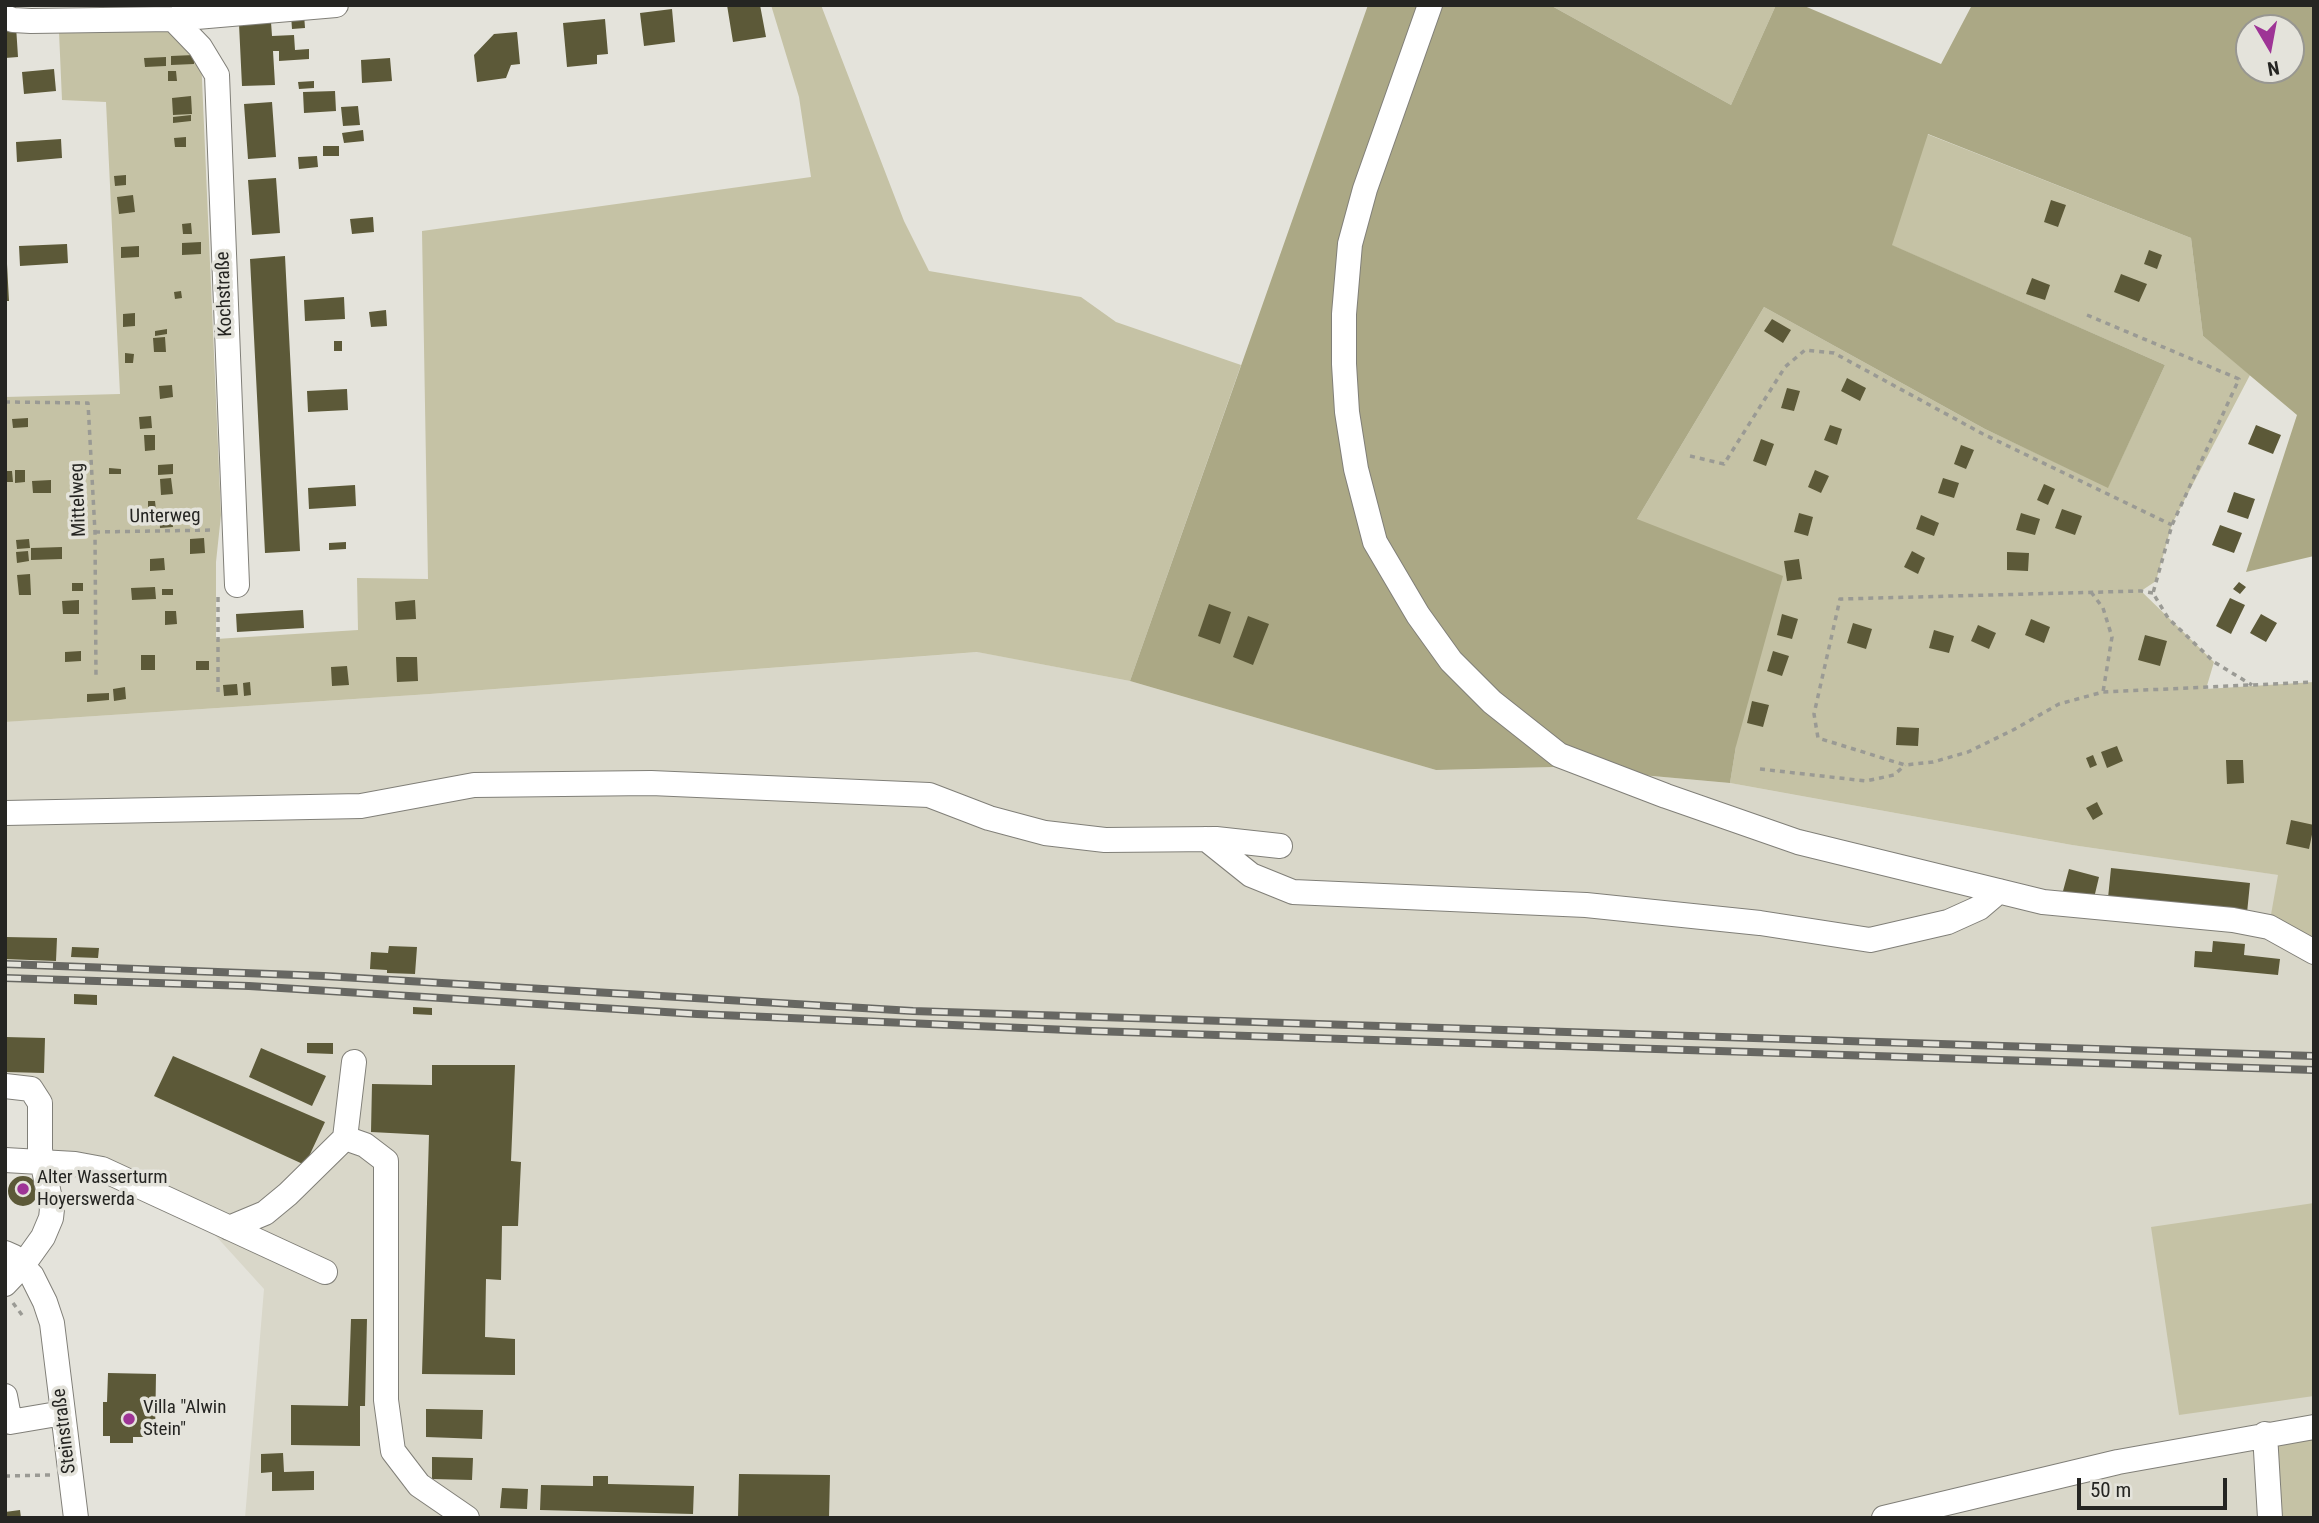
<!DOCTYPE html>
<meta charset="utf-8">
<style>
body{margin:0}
#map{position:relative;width:2319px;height:1523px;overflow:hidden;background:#e4e3db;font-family:"Roboto Condensed",sans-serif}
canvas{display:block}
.frame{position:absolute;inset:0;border:7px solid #252522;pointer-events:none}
.north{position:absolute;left:2235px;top:14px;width:70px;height:70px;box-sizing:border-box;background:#e4e3db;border:2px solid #989791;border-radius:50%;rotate:170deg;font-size:19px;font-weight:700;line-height:28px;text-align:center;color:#252522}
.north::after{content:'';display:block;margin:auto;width:24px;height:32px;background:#9e3496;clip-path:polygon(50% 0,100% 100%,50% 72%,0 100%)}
.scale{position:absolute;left:2077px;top:1478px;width:150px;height:32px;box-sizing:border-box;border:4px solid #252522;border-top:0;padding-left:9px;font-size:21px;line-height:24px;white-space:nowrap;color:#252522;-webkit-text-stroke:5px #e4e3db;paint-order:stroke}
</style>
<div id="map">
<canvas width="2319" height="1523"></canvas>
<div class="frame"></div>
<div class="north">N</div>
<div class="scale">50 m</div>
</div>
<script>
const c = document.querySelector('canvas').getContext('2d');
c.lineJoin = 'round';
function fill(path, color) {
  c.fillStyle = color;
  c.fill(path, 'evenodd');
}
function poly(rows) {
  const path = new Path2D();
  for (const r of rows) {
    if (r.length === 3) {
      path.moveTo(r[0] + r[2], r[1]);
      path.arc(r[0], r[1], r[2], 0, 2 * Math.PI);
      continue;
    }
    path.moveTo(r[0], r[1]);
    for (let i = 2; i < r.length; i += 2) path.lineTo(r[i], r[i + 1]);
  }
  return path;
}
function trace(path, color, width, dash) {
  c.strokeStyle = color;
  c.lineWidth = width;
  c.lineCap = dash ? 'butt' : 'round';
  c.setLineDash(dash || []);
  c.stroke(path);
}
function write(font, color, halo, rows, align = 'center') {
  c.font = font + ' "Roboto Condensed",sans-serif';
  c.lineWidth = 7;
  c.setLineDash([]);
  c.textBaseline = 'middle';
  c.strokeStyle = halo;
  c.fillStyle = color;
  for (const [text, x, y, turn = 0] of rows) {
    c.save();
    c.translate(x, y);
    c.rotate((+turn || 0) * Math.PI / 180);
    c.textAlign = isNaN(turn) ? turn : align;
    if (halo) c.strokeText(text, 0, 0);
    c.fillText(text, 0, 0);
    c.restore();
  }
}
const built = poly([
 [978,652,1130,681,1436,770,1553,767,1730,783,2072,845,2279,875,2314,952,2314,1427,2270,1518,245,1518,264,1289,195,1213,102,1168,45,1163,41,1115,5,1085,5,722,430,694]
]);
const green = poly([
 [771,5,821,5,904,221,929,271,1081,297,1116,322,1241,365,1130,681,977,652,430,694,5,722,5,397,120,394,106,102,62,100,59,32,171,29,201,57,221,515,216,562,216,639,358,630,357,578,428,579,422,231,811,177,799,97],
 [1550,5,1776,5,1731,105],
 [1927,134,2191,238,2203,336,2250,375,2172,524,2156,581,2141,591,2214,662,2206,689,2314,682,2314,952,2269,926,2278,875,2072,845,1730,783,1736,746,1637,519,1764,307,1985,429,2108,487,2165,365,1891,245],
 [2314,1203,2314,1396,2179,1415,2151,1227],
 [2314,1427,2314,1518,2270,1518,2265,1434]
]);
const forest = poly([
 [1368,5,1550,5,1731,105,1776,5,1802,5,1941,64,1972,5,2314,5,2314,556,2246,572,2297,415,2203,336,2191,238,1928,134,1892,245,2165,365,2108,488,1985,429,1764,307,1637,519,1783,576,1736,746,1730,783,1553,767,1436,770,1130,681],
 [2249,28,2291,28,2291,70,2249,70]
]);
const building = poly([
 [727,5,760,5,766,37,733,42],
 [672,9,675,42,644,46,640,13],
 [304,14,305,28,292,29,291,15],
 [605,19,608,54,597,55,597,64,567,67,563,23],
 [271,22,272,36,294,35,295,50,309,49,309,59,279,61,279,51,273,51,275,85,242,86,239,24],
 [16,26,18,57,5,58,5,27],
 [517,32,520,64,511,65,506,78,477,82,474,55,494,34],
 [194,55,194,64,171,65,171,56],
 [166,57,166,66,145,67,144,58],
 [390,58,392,81,362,83,361,60],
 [54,69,56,91,24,94,22,72],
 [168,71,176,71,177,81,168,81],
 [314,81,314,88,299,89,298,82],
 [335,91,336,111,304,113,303,92],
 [191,96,192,114,173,115,172,98],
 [272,102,276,157,248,159,244,104],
 [358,106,360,125,343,126,341,107],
 [191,115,191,121,173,123,173,117],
 [363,130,364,141,344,143,342,133],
 [186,137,186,147,175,147,174,138],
 [61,139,62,158,17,162,16,142],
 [323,146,339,146,339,156,323,156],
 [317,156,318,167,299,169,298,157],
 [126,175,126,185,115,186,114,176],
 [276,178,280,233,252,235,248,180],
 [133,195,135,212,119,214,117,197],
 [2051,200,2066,205,2058,227,2044,222],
 [373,217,374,232,352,234,350,219],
 [191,223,192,234,183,234,182,224],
 [201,242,201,254,182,255,182,243],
 [67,244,68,263,20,266,19,246],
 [139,246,139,257,121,258,121,247],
 [2149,250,2162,255,2157,269,2144,264],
 [285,256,300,551,265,553,250,259],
 [5,264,7,264,9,301,5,301],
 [2121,274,2147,284,2139,302,2114,292],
 [2032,278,2050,285,2045,300,2026,294],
 [181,291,182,298,175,299,174,292],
 [344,297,345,319,305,321,304,300],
 [386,310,387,326,371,327,369,312],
 [135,313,135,326,123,327,123,314],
 [1772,319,1791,330,1783,343,1764,331],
 [167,329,167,334,155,336,155,331],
 [165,337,166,352,154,352,153,338],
 [334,341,342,341,342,351,334,351],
 [125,353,134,354,133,363,125,363],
 [1847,378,1866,388,1860,401,1841,391],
 [172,385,173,397,160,399,159,386],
 [1787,388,1800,391,1794,411,1781,408],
 [347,389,348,410,308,412,307,391],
 [151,416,152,428,140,429,139,417],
 [28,418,28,427,13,428,12,419],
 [1830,425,1842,429,1837,445,1824,440],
 [2256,425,2281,435,2273,454,2248,444],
 [144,435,155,435,155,450,145,451],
 [1761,439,1774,444,1766,466,1753,461],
 [1961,445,1974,450,1966,469,1954,464],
 [173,464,173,474,158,475,158,465],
 [109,468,121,469,121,474,109,474],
 [15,470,25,470,25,482,15,483],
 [1815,470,1829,476,1821,493,1808,487],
 [7,471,12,471,13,482,7,482],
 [171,478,173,494,161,495,160,479],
 [1943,478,1959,483,1954,498,1938,493],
 [51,480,51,493,33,493,32,481],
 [2044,484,2055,489,2048,505,2037,500],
 [355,485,356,506,309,509,308,488],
 [2234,492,2255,499,2248,519,2227,512],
 [148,501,155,501,156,510,148,511],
 [86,506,87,528,72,528,71,507],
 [2062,509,2082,516,2075,535,2055,528],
 [159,511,172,511,173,527,160,528],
 [1799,513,1813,517,1808,536,1794,532],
 [2021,513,2040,519,2035,535,2016,530],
 [1921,515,1939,523,1934,536,1916,529],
 [2220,525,2242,533,2234,553,2212,545],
 [204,538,205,553,190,554,190,539],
 [29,539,30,548,17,549,16,540],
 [346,542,346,549,329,550,329,543],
 [62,547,62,559,31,560,31,548],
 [28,551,29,561,17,563,16,552],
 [1912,551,1925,558,1918,574,1904,567],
 [2007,552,2029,553,2028,571,2007,570],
 [164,558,165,570,150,571,150,559],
 [1799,559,1802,579,1787,581,1784,561],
 [30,574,31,595,19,595,17,575],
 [2239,582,2246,587,2240,594,2233,589],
 [72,583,83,583,83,591,72,591],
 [155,587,156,599,132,600,131,588],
 [162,589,173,589,173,595,162,595],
 [2230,598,2245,605,2231,634,2216,626],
 [79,600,79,614,63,614,62,601],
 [415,600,416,619,396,620,395,602],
 [1209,604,1231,612,1220,644,1198,636],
 [303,610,304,628,237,632,236,614],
 [165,611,176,611,177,624,165,625],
 [1782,614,1798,619,1792,639,1777,635],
 [2261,614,2277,623,2266,642,2250,633],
 [1248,616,1269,624,1253,665,1233,657],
 [2031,619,2050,627,2044,643,2025,635],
 [1853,623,1872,629,1866,649,1847,643],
 [1978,625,1996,633,1989,649,1971,641],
 [1934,630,1954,636,1949,653,1929,648],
 [2145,635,2167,641,2160,666,2138,660],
 [81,651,81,661,65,662,65,652],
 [1773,651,1789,656,1782,676,1767,671],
 [141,655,155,655,155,670,141,670],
 [396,657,417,657,418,681,397,682],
 [196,661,209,661,209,670,196,670],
 [347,666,349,685,332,686,331,667],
 [250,682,251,695,244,696,243,683],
 [237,684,238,695,224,696,223,685],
 [125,687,126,699,114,701,113,689],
 [109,693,109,700,87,702,87,694],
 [1752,701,1769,705,1763,727,1747,723],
 [1897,727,1919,728,1918,746,1896,745],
 [2117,746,2123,761,2107,768,2101,752],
 [2093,755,2097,765,2090,768,2086,758],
 [2226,760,2243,760,2244,783,2227,784],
 [2097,802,2103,814,2093,820,2086,808],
 [2291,820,2314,825,2309,849,2286,844],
 [2111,868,2250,883,2247,913,2108,898],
 [2069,869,2099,877,2094,898,2063,891],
 [5,937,57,938,56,961,5,959],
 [2213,941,2245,944,2244,955,2280,959,2278,975,2194,967,2195,951,2212,952],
 [389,946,417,947,415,974,387,973,387,970,370,969,371,952,388,953],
 [72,947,99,948,98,958,71,957],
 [74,994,97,995,97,1005,74,1004],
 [413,1007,432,1008,432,1015,413,1014],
 [5,1037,45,1038,44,1073,5,1072],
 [307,1043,333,1043,333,1054,307,1053],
 [261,1048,326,1076,312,1106,249,1077],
 [173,1056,325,1122,305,1165,154,1096],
 [432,1065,515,1065,511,1161,521,1162,518,1226,502,1226,501,1280,486,1279,485,1337,515,1339,515,1375,422,1374,429,1135,371,1132,372,1084,432,1085],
 [23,1191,15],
 [351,1319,367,1319,365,1406,360,1406,360,1446,291,1445,291,1405,348,1406],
 [108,1373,156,1374,155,1437,133,1437,133,1443,110,1443,110,1436,103,1436,103,1402,107,1402],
 [426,1409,483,1410,482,1439,426,1437],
 [283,1453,284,1472,314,1471,314,1490,272,1491,272,1472,261,1473,261,1454],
 [432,1457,473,1458,472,1480,432,1479],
 [739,1474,830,1475,829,1518,738,1518],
 [593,1476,608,1476,608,1484,694,1486,693,1514,540,1510,541,1485,593,1486],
 [502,1488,528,1489,527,1509,500,1508],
 [20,1510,21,1518,5,1518,5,1512]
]);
const path = poly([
 [2087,315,2239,379,2172,525,2153,593,2168,618,2214,662,2252,685],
 [5,402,88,403,95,532,96,679],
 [1690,456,1724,464,1785,367,1805,350,1834,353,1983,434,2172,525],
 [95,532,215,530],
 [2091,592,2103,608,2112,637,2103,692],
 [2153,593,2141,591,1840,599,1814,714,1818,738,1905,765,1933,762,1968,752,2013,730,2059,704,2103,692,2314,682],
 [218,597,218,694],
 [1760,769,1866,781,1894,775,1905,765],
 [13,1303,25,1319],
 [5,1476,50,1475]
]);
const minor = poly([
 [1430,5,1365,189,1350,244,1344,314,1344,364,1347,412,1356,469,1375,542,1418,615,1451,661,1492,702,1559,755,1666,796,1798,842,2043,902,2233,920,2269,927,2314,952],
 [5,17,13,20,31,21,173,19,336,5],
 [173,19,200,47,217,75,237,585],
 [5,813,361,806,474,785,651,783,929,795,989,818,1045,833,1105,840,1216,839,1280,846],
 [1206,839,1251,875,1293,892,1586,905,1760,923,1870,940,1948,922,1979,908,1999,891],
 [5,1086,31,1089,40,1103,40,1150,52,1209,51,1218,43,1237,23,1265,5,1284],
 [345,1138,354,1062],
 [5,1160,75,1164,102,1169,325,1272],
 [229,1228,265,1213,288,1194,345,1138,365,1145,386,1161,386,1400,393,1451,419,1485,467,1518],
 [5,1253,14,1257,32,1276,45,1302,52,1323,76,1518],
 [5,1396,10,1422,63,1413],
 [2265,1434,2270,1518],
 [1884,1518,2118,1462,2314,1427]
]);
const rail = poly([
 [5,964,324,976,913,1011,2314,1056],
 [5,978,249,986,697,1014,1092,1031,2314,1070]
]);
const markers = [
 [23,1189,7,"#9e3496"],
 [129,1419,7,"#9e3496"]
];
const streetNames = [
 ["Kochstraße",225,294,-92],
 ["Mittelweg",79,500,-92],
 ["Unterweg",165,517,-1],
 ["Steinstraße",65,1431,-97]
];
const poiNames = [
 ["Alter Wasserturm",37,1178],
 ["Hoyerswerda",37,1200],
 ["Villa \"Alwin",143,1408],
 ["Stein\"",143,1430]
];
fill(built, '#d9d7c9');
fill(green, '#c5c2a5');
fill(forest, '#aba885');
fill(building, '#5c5938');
trace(minor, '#807f78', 26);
trace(path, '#9a9a94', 3.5, [5, 5]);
trace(minor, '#fff', 24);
trace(rail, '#676762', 8);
trace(rail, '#e4e3db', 5, [16]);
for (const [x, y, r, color] of markers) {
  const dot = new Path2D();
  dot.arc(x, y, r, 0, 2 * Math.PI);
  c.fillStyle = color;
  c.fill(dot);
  trace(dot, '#e4e3db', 2.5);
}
write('19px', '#252522', '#e4e3db', streetNames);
write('19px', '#252522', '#e4e3db', poiNames, 'left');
</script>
